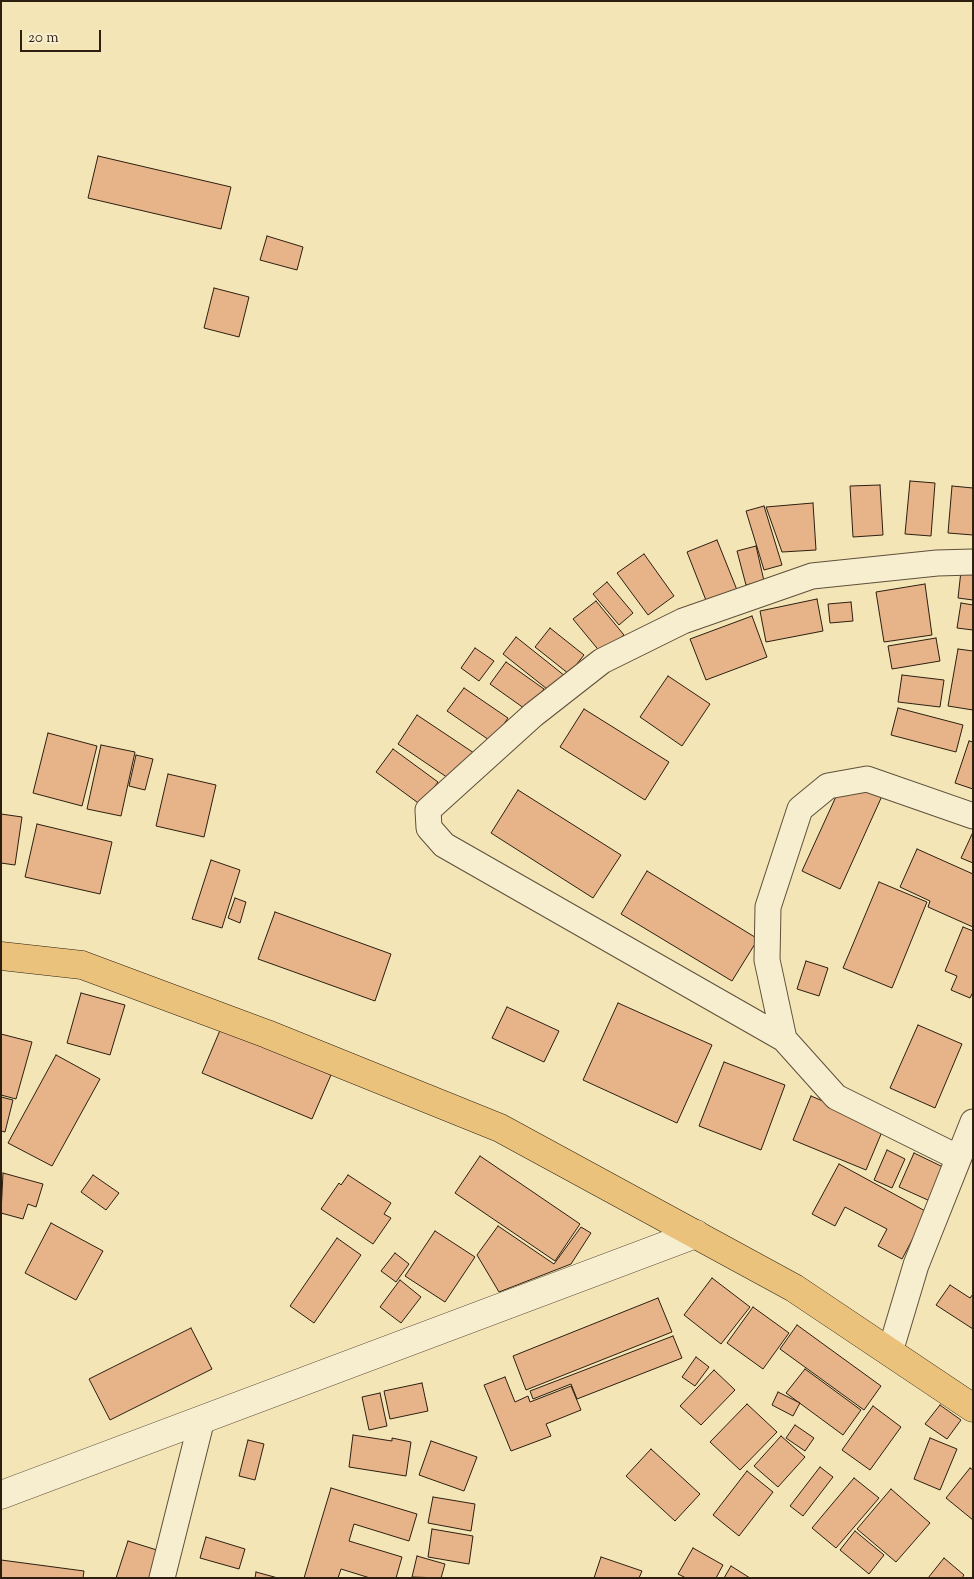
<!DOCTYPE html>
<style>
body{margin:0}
#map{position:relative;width:974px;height:1579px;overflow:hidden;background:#f3e5b6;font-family:"Sorts Mill Goudy",serif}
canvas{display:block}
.frame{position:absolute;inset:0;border:2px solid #2c1f10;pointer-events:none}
.scale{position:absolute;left:20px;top:30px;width:81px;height:22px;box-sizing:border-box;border:2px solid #2c1f10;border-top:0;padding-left:6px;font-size:15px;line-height:18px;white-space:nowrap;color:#2c1f10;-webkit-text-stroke:4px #f7eed0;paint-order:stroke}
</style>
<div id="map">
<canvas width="974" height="1579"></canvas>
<div class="frame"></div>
<div class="scale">20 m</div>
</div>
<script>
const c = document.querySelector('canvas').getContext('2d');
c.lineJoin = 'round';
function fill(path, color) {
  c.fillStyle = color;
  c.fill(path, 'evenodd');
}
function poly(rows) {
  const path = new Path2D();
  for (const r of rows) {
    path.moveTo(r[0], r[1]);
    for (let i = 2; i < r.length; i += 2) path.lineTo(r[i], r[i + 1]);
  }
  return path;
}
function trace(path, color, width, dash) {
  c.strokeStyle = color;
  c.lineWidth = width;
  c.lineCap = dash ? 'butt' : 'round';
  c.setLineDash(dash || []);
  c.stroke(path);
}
const building = poly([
 [98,156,231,187,221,229,88,198,98,156],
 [267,236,303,247,297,270,260,260,267,236],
 [214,288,249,297,239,337,204,328,214,288],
 [910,481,935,483,931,536,905,534,910,481],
 [880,485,883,535,853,537,850,486,880,485],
 [952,486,973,488,973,535,948,533,952,486],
 [813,503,816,550,782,552,766,507,813,503],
 [764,506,782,565,764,570,746,511,764,506],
 [717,540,739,595,709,608,687,552,717,540],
 [756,546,764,581,746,585,737,551,756,546],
 [644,554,674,596,648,615,617,573,644,554],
 [961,571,973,573,973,600,958,598,961,571],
 [607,582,633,613,619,625,593,594,607,582],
 [925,584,932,635,884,642,876,592,925,584],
 [817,599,823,631,766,642,760,611,817,599],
 [596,601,624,635,601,653,573,619,596,601],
 [851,602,853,621,830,623,828,604,851,602],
 [961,603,973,605,973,630,957,628,961,603],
 [752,616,767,657,706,680,690,639,752,616],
 [550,628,584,655,569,674,535,647,550,628],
 [516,637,565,676,552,693,503,654,516,637],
 [936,638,940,661,892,669,888,646,936,638],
 [475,648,494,661,479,681,461,668,475,648],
 [958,649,973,651,973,710,948,706,958,649],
 [506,662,544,689,528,711,490,684,506,662],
 [902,675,944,680,940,707,898,702,902,675],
 [668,676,710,704,682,746,640,717,668,676],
 [464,688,508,718,492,742,447,711,464,688],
 [898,708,963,725,956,752,891,735,898,708],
 [584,709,669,762,645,800,560,747,584,709],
 [417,715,474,753,454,782,398,744,417,715],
 [48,733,97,746,82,806,33,793,48,733],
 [969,741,973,742,973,789,955,783,969,741],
 [101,745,135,752,121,816,87,809,101,745],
 [393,749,438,782,421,805,376,772,393,749],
 [136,755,153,759,145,790,129,786,136,755],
 [168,774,216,785,204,837,156,826,168,774],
 [844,779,882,796,840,889,802,871,844,779],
 [518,790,621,855,593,898,491,833,518,790],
 [1,814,22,817,15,865,1,863,1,814],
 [37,824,112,842,100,894,25,877,37,824],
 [973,832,973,863,961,858,973,832],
 [917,849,973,874,973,927,928,907,930,901,900,887,917,849],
 [211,860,240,870,222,928,192,919,211,860],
 [647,871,758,939,732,981,621,914,647,871],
 [879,882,927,902,892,988,843,968,879,882],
 [235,898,246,902,240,923,228,918,235,898],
 [275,912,391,954,375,1001,258,959,275,912],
 [963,927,973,931,973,992,970,998,951,990,957,976,945,971,963,927],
 [806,961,828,968,819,996,797,989,806,961],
 [81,993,125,1005,110,1055,67,1043,81,993],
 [618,1003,712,1045,677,1123,583,1080,618,1003],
 [507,1007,559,1031,544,1062,492,1038,507,1007],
 [918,1025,962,1044,935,1108,890,1088,918,1025],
 [221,1028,331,1075,312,1119,202,1073,221,1028],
 [1,1034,32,1042,16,1099,1,1095,1,1034],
 [56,1055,100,1079,52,1166,8,1143,56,1055],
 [724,1062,785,1085,761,1150,699,1126,724,1062],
 [811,1096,884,1127,866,1170,793,1140,811,1096],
 [1,1097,13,1100,5,1132,1,1131,1,1097],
 [887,1150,905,1159,892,1188,874,1180,887,1150],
 [914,1153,945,1168,930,1201,899,1187,914,1153],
 [480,1156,580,1224,555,1261,455,1193,480,1156],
 [839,1164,927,1212,902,1259,878,1246,887,1229,845,1207,835,1226,812,1214,839,1164],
 [3,1173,43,1184,36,1207,28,1204,23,1219,1,1213,3,1173],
 [93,1175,119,1193,106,1210,81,1192,93,1175],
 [348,1175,391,1203,384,1214,391,1218,373,1244,321,1209,339,1183,341,1185,348,1175],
 [51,1223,103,1251,76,1300,25,1273,51,1223],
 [498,1226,554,1264,581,1227,591,1233,571,1264,499,1292,477,1255,498,1226],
 [435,1231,475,1257,445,1302,405,1276,435,1231],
 [337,1238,361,1255,314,1323,290,1306,337,1238],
 [395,1253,409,1264,396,1282,381,1271,395,1253],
 [712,1278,750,1307,721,1344,684,1315,712,1278],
 [400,1280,421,1297,401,1323,380,1307,400,1280],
 [950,1285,970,1298,973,1294,973,1329,936,1305,950,1285],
 [658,1298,672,1332,526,1390,513,1356,658,1298],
 [753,1307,789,1333,763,1369,727,1343,753,1307],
 [797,1325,881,1386,864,1410,780,1349,797,1325],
 [191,1328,212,1369,110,1420,89,1379,191,1328],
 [673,1336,682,1358,577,1399,571,1384,533,1399,530,1391,673,1336],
 [696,1357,709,1367,695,1386,682,1377,696,1357],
 [805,1369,861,1410,843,1435,786,1393,805,1369],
 [714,1370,735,1390,701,1425,680,1406,714,1370],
 [505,1377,515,1402,528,1396,530,1402,571,1386,581,1410,546,1424,551,1436,511,1451,484,1385,505,1377],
 [422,1383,428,1411,390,1419,384,1391,422,1383],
 [778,1392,800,1403,793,1416,772,1405,778,1392],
 [380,1393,387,1426,369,1430,362,1397,380,1393],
 [747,1404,777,1432,740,1470,710,1442,747,1404],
 [940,1405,961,1420,947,1439,925,1424,940,1405],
 [873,1406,901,1427,870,1470,842,1450,873,1406],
 [795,1425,814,1438,805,1451,786,1438,795,1425],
 [353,1435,392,1441,392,1438,411,1442,406,1476,349,1467,353,1435],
 [781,1436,805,1457,778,1487,754,1466,781,1436],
 [930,1438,957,1449,940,1490,914,1479,930,1438],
 [248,1440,264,1444,255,1480,239,1476,248,1440],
 [431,1441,477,1457,464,1491,419,1475,431,1441],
 [651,1449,700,1494,675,1521,626,1476,651,1449],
 [820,1467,833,1477,803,1516,790,1506,820,1467],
 [970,1468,973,1470,973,1520,946,1498,970,1468],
 [747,1471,773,1492,739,1536,713,1515,747,1471],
 [854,1478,879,1498,836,1548,812,1528,854,1478],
 [331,1488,417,1514,409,1541,354,1524,349,1541,402,1557,396,1578,370,1578,341,1569,338,1578,304,1578,331,1488],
 [891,1489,930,1523,896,1562,857,1529,891,1489],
 [433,1497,475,1504,471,1531,428,1523,433,1497],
 [432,1529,473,1536,469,1564,428,1557,432,1529],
 [855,1531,884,1555,869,1574,840,1550,855,1531],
 [206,1537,245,1549,239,1569,200,1558,206,1537],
 [128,1541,160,1551,152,1578,116,1578,128,1541],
 [693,1548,723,1565,716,1578,686,1578,678,1574,693,1548],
 [417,1556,445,1564,441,1578,412,1577,417,1556],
 [601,1557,642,1571,639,1578,594,1578,601,1557],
 [944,1558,964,1575,962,1578,928,1578,944,1558],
 [1,1560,84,1571,83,1578,1,1578,1,1560],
 [731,1566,750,1578,724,1578,731,1566],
 [256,1572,278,1578,255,1578,256,1572]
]);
const minor = poly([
 [784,1039,767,960,768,907,800,809,828,786,867,779,973,816],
 [957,1157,836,1097,784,1039,444,845,429,828,428,810,533,715,602,661,683,621,812,576,937,563,973,562],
 [890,1352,916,1265,973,1122],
 [162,1578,202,1419]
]);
const tertiary = poly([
 [1,1495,696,1234]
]);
const trunk = poly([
 [1,956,82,965,267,1034,500,1128,794,1288,973,1408]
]);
fill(building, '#e7b389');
trace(building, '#2c1f10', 1);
trace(minor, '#5e503a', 27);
trace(tertiary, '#5e503a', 29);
trace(trunk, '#2c1f10', 29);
trace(minor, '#f7eed0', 25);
trace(tertiary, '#f7eed0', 28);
trace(trunk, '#eac27b', 28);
</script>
